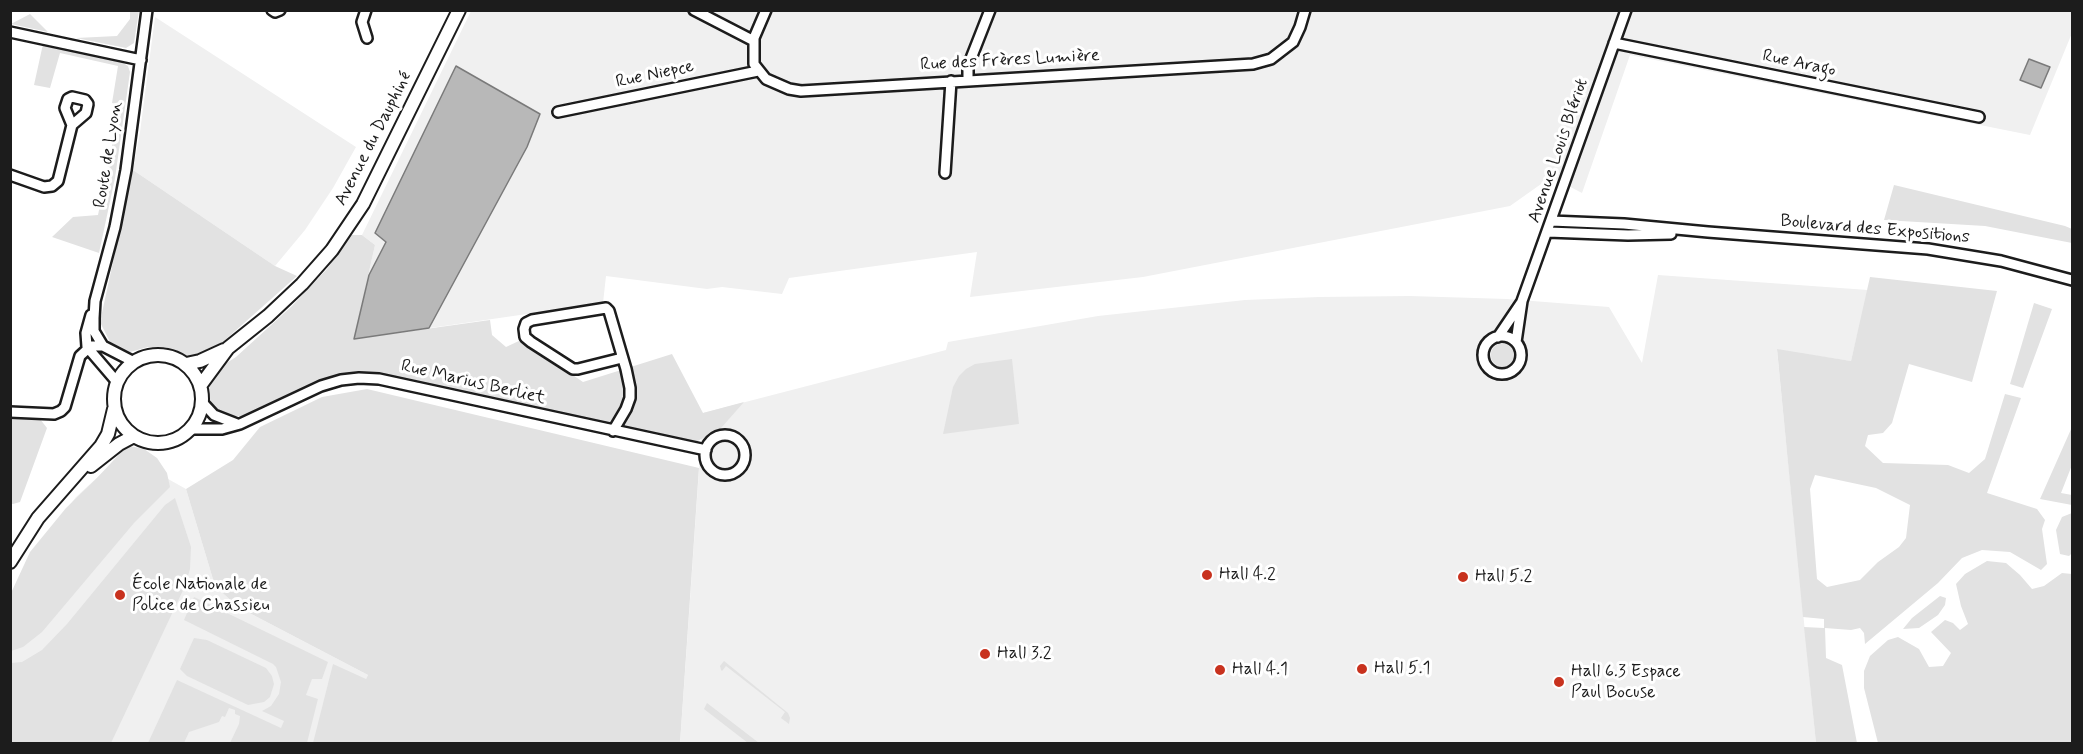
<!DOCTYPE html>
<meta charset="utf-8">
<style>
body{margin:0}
#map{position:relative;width:2083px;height:754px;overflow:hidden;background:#fff;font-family:Mynerve,sans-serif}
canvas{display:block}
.frame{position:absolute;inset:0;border:12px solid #1c1c1c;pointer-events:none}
</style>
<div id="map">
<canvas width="2083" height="754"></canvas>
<div class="frame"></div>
</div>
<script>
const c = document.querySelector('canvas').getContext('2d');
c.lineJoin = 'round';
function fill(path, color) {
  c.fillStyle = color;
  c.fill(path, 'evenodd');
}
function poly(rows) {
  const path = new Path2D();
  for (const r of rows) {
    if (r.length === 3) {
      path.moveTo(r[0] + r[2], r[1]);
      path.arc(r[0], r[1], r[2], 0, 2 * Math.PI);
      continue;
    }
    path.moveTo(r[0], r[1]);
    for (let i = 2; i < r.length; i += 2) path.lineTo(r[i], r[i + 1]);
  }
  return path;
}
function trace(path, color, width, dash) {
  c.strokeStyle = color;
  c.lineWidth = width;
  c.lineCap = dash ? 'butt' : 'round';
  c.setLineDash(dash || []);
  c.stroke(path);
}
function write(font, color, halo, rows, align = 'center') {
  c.font = font + ' Mynerve,sans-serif';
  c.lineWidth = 6;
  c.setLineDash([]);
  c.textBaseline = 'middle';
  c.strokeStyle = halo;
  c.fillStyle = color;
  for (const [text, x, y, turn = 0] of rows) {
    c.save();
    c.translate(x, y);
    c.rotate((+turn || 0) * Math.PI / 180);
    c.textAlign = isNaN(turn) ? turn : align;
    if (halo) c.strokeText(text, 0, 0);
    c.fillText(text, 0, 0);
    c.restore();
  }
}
const built = poly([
 [471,11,2072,11,2072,33,2030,135,1630,55,1582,193,1551,177,1510,206,1143,277,970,297,977,252,789,278,782,294,722,287,707,289,606,276,603,303,354,339,375,245,362,235],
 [155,17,356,147,333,188,305,230,275,266,133,170,140,132],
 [1658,275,1868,290,1851,361,1777,350,1816,743,680,744,703,413,946,350,948,342,1098,316,1245,300,1319,297,1410,296,1507,299,1609,307,1642,363],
 [136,461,186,489,215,586,238,607,368,675,337,743,11,744,11,604,31,555,76,497,114,462]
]);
const green = poly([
 [130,11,139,11,134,43,126,48,76,38,117,36,130,19],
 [30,14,48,32,11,24],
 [43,44,120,61,128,66,130,72,115,178,99,253,52,237,73,217,98,215,120,105,112,103,118,66,60,53,50,88,34,85],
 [133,170,275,266,297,276,216,348,187,357,166,347,148,347,130,352,110,342,100,322],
 [1894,185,2065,226,2072,229,2072,243,1985,226,1884,220],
 [350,235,362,235,375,245,354,339,490,320,492,335,506,347,521,340,583,382,672,354,703,413,744,402,721,428,696,442,358,371,329,377,261,410,241,416,227,416,215,411,209,397,209,383,217,369,236,357,292,306,327,269],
 [1870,277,1997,291,1972,382,1909,364,1892,423,1883,433,1868,435,1865,446,1883,463,1948,465,1969,473,1985,459,2005,394,2021,398,1987,493,2037,509,2045,520,2042,529,2047,564,2041,570,2010,552,1982,550,1962,558,1938,583,1865,644,1864,633,1860,628,1851,630,1825,628,1826,658,1842,665,1857,743,1816,743,1804,627,1824,628,1824,619,1803,617,1777,349,1851,361],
 [1815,475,1876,488,1910,505,1906,538,1899,547,1878,562,1860,580,1827,587,1817,579,1810,489],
 [2034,303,2052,309,2023,388,2010,384],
 [1503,355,12],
 [1012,359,1019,424,943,434,953,387,959,376,966,369,975,364],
 [367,389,699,468,680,743,313,743,333,664,366,679,368,675,238,607,215,586,186,489,233,460,260,427,322,397],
 [11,418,40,419,47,428,20,502,13,504,10,503],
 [2072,427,2072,465,2061,493,2072,495,2072,505,2040,499],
 [130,446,144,449,157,458,167,473,170,487,134,523,42,632,23,647,11,651,11,593,30,552,66,508,96,479,125,448],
 [175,498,191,547,190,569,185,586,111,743,11,743,11,663,22,662,42,650,67,624,165,505],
 [2072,513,2072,553,2069,556,2060,554,2056,530,2062,517],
 [1987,561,2006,563,2020,575,2032,589,2044,586,2062,573,2072,574,2072,743,1878,743,1864,688,1864,671,1870,656,1888,640,1898,637,1919,649,1929,667,1943,666,1951,653,1931,632,1945,620,1953,623,1960,630,1968,624,1961,606,1956,584,1965,574],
 [1940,596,1946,598,1945,605,1938,615,1919,628,1903,629,1912,618],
 [194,597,328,662,322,679,312,679,306,695,318,699,307,743,230,743,239,724,240,716,235,714,235,710,229,708,225,717,222,716,219,722,189,732,184,743,148,743,177,680,281,728,284,721,262,711,271,706,279,694,281,682,276,667,273,664,184,620],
 [194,638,207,640,266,668,272,676,274,684,270,697,264,702,248,705,187,676,180,669],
 [724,661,788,713,790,718,789,724,781,718,785,712,726,666,722,671,721,670,720,666],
 [707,703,759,743,748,743,704,709]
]);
const water = poly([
 [2029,59,2050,67,2041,88,2020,80,2029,59],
 [456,66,540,114,527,147,429,328,354,339,369,275,386,242,375,233,456,66]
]);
const minor = poly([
 [272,10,275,12,280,10],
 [366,10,362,22,367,38],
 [694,10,754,41],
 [766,10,754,38,754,64,766,79,789,89,801,91,1253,64,1271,59,1293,42,1300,27,1305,10],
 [10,32,141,60],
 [1614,43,1979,117],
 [968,80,968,66,990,10],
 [558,112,758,71],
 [945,173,951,81],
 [10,175,44,187,52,186,58,181,72,125,86,113,88,104,85,100,72,97,68,99,65,108,72,125],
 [1551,221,1624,224,1708,232,1928,249,2001,261,2072,280],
 [1548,232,1628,235,1671,234],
 [91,315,86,333,87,347,117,382],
 [1502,355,19],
 [1498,337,1521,303],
 [1516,342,1522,301,1626,10],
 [134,362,103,346,94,331,94,318,95,301,115,227,126,170,147,10],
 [202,402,214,415,237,424],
 [10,412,54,414,61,411,65,407,80,356,91,346,103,346],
 [192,429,222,429,240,424,321,386,341,380,359,378,379,379,706,450],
 [613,431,626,409,630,398,630,388,626,369,609,311,606,308,532,320,526,323,524,329,525,337,531,342,573,369,578,369,622,358],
 [725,455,20]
]);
const major = poly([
 [158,399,44],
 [186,364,200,361,224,350],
 [200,386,228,348,268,316,302,284,332,250,363,204,459,10],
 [91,466,119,444,134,436],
 [10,562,38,518,101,446,108,434,114,409]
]);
const markers = [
 [1207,575,6,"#c8321e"],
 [1463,577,6,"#c8321e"],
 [120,595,6,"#c8321e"],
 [985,654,6,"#c8321e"],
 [1362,669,6,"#c8321e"],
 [1220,670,6,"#c8321e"],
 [1559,682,6,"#c8321e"]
];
const streetNames = [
 ["Rue des Frères Lumière",1010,61,-3],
 ["Rue Arago",1799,64,12],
 ["Rue Niepce",655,75,-12],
 ["Avenue du Dauphiné",374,139,-63],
 ["Avenue Louis Blériot",1559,151,-71],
 ["Route de Lyon",109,155,-81],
 ["Boulevard des Expositions",1875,230,5],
 ["Rue Marius Berliet",473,383,13]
];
const poiNames = [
 ["Hall 4.2",1219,575],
 ["Hall 5.2",1475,577],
 ["École Nationale de",132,585],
 ["Police de Chassieu",132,606],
 ["Hall 3.2",997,654],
 ["Hall 5.1",1374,669],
 ["Hall 4.1",1232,670],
 ["Hall 6.3 Espace",1571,672],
 ["Paul Bocuse",1571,693]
];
fill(built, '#f0f0f0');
fill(green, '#e2e2e2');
fill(water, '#b8b8b8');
trace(water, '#7a7a7a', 1.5);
trace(minor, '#1c1c1c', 14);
trace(major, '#1c1c1c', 16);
trace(minor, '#fff', 9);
trace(major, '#fff', 12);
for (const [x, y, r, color] of markers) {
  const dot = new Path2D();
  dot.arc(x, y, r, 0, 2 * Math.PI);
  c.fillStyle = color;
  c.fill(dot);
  trace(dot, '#fff', 2);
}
write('18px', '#1c1c1c', '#fff', streetNames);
write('18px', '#1c1c1c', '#fff', poiNames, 'left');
</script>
